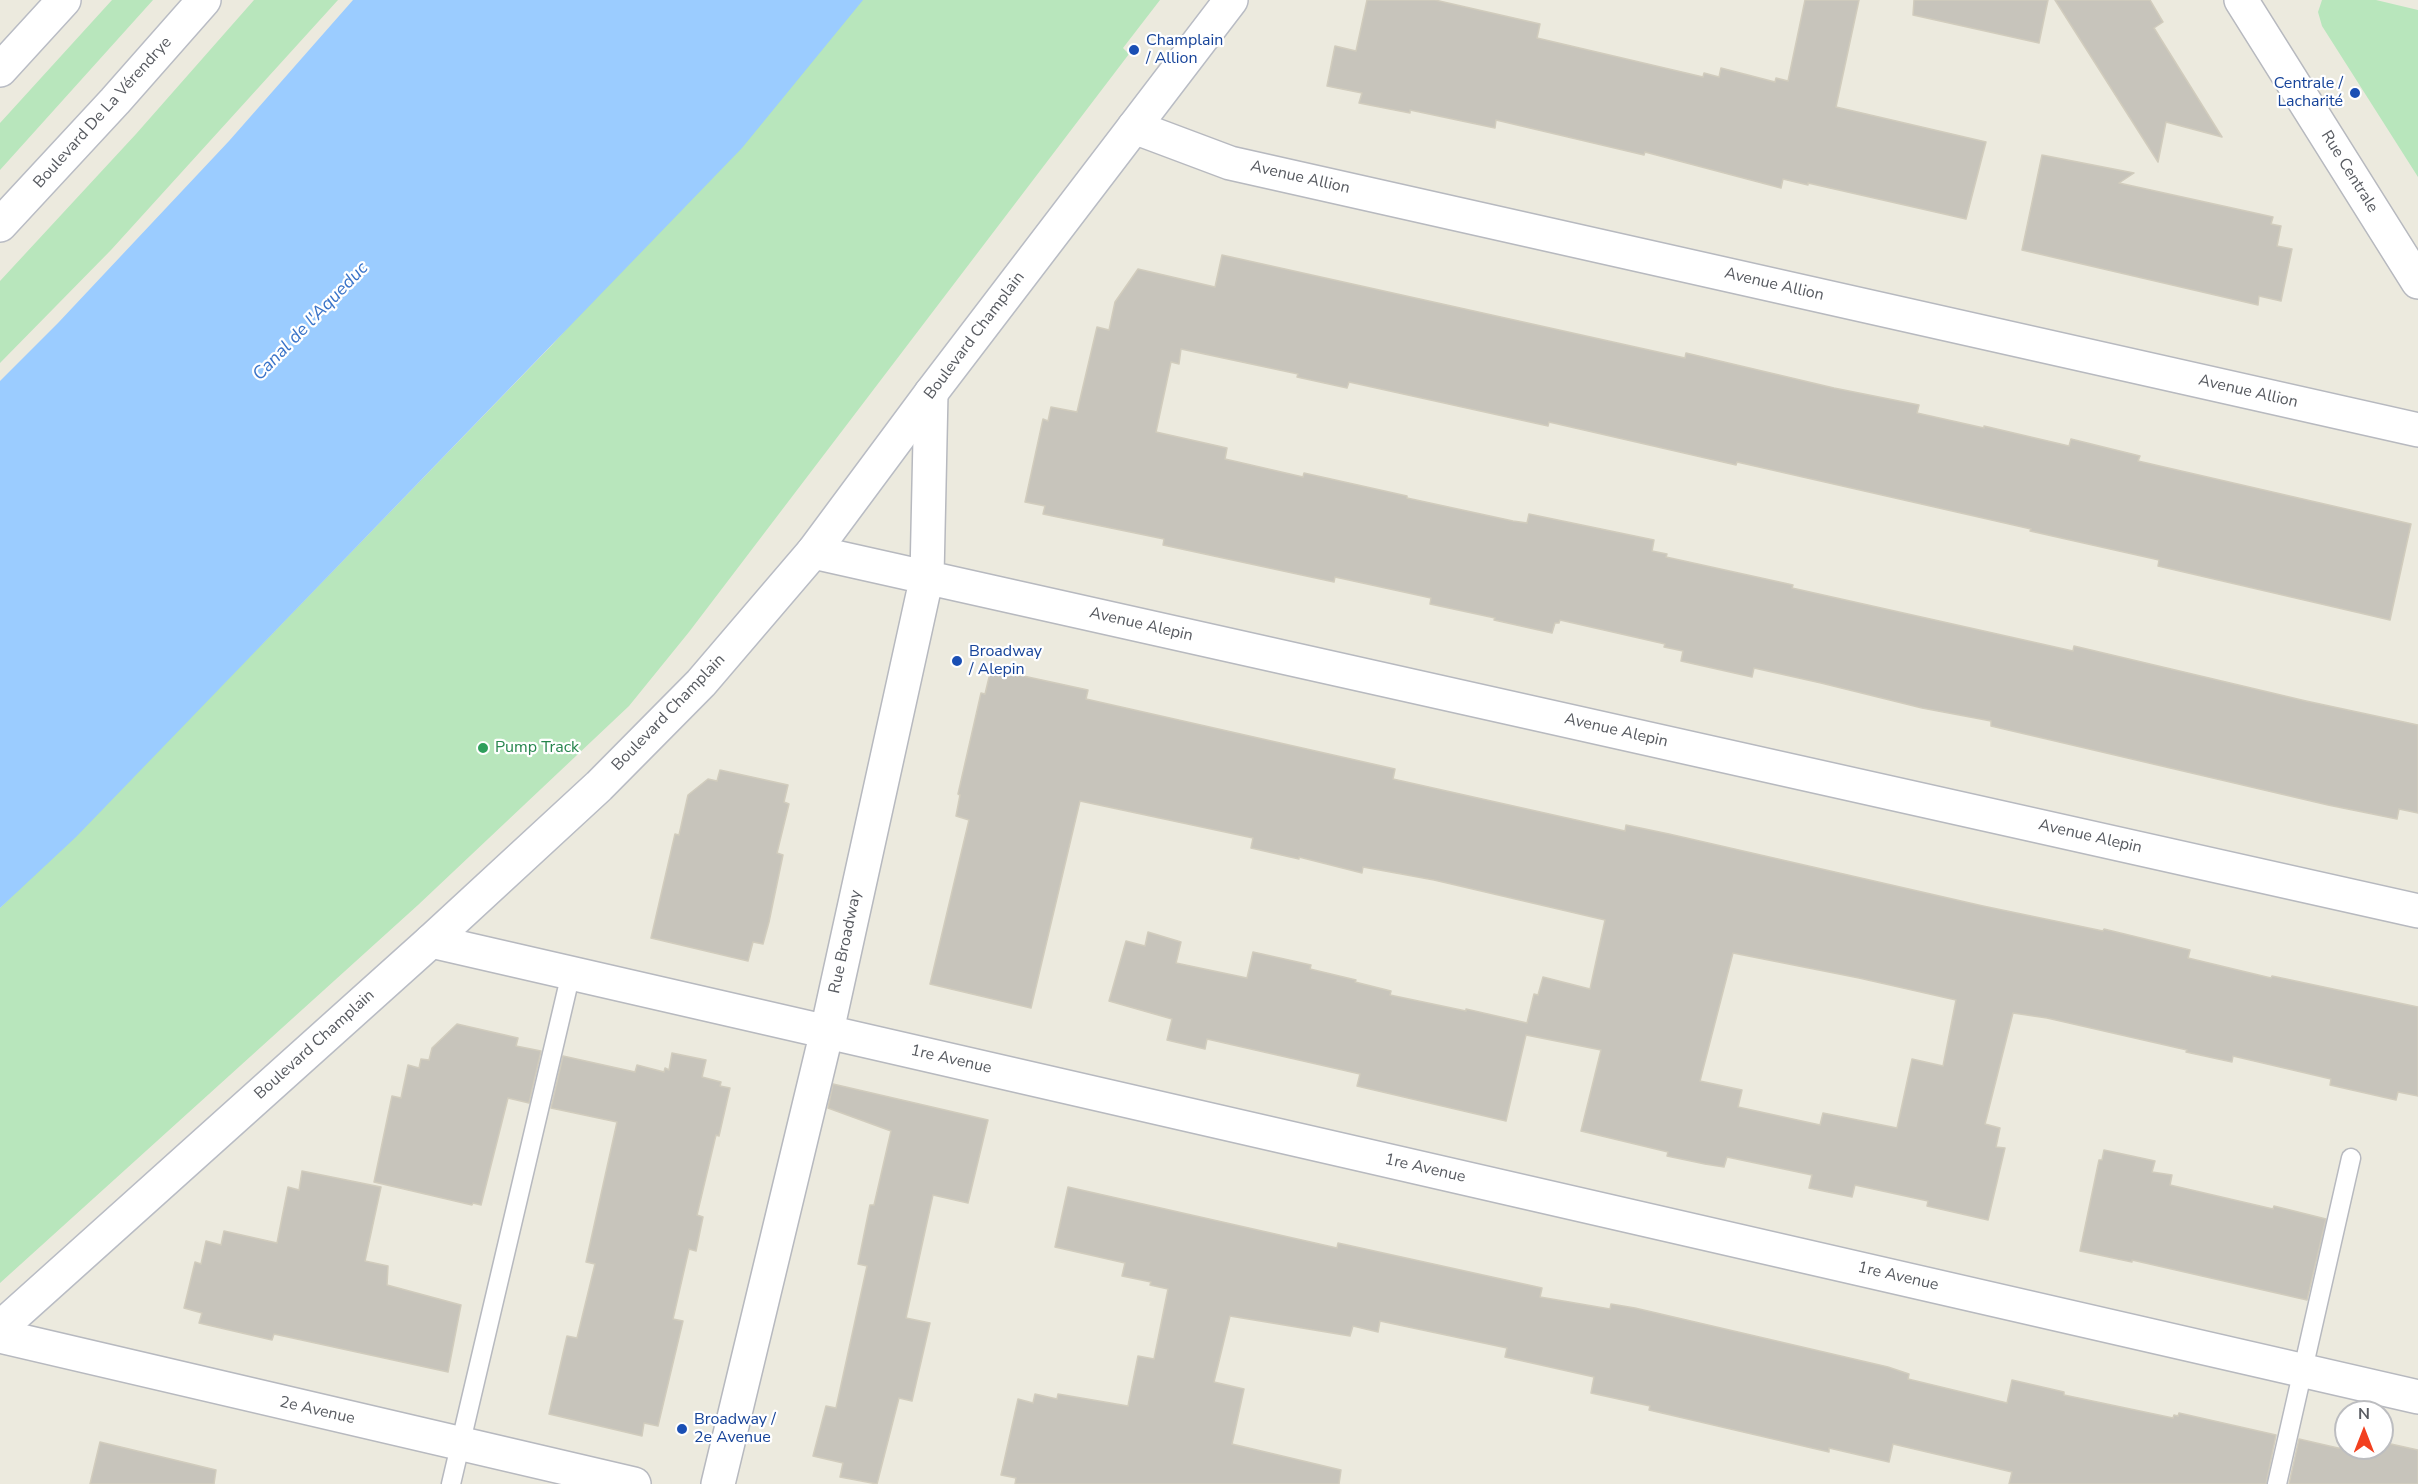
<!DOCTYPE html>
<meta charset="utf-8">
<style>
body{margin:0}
#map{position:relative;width:2418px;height:1484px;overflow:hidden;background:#eceade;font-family:"Nunito Sans",sans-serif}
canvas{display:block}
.north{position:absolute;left:2334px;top:1400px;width:60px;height:60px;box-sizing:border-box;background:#fff;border:2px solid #bcbdc0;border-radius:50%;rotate:0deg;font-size:16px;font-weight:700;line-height:24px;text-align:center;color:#585b61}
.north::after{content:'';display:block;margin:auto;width:21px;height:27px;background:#f2401f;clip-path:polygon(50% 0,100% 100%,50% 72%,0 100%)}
</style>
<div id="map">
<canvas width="2418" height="1484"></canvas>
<div class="north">N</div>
</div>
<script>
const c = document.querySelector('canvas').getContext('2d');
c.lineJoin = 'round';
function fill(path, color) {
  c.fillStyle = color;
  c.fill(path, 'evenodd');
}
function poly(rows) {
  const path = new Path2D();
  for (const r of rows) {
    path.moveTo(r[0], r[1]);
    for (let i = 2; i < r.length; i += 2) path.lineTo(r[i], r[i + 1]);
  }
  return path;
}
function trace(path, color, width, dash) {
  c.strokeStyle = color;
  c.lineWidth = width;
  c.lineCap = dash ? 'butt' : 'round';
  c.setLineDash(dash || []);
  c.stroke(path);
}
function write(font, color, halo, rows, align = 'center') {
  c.font = font + ' "Nunito Sans",sans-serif';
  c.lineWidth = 4.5;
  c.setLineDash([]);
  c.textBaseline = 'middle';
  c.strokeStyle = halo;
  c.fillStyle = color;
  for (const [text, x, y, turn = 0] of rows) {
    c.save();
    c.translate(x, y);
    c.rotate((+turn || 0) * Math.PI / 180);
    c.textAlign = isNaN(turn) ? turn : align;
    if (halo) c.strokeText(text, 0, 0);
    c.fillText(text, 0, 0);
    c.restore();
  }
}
const green = poly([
 [112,0,153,0,0,170,0,123],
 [254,0,338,0,111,250,0,363,0,281,136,134],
 [860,0,1160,0,1123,48,1129,54,689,632,629,706,418,905,0,1283,0,908,267,639,552,345],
 [2322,0,2376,0,2418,10,2418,177,2322,26,2318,12]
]);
const water = poly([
 [353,0,863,0,742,148,76,837,0,908,0,381,58,323,229,141]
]);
const building = poly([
 [1367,0,1435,0,1540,24,1537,38,1703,77,1704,73,1719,77,1721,68,1775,82,1776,78,1788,81,1805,0,1859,0,1836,107,1986,142,1966,219,1808,183,1808,185,1783,179,1781,188,1645,152,1644,155,1496,120,1495,128,1410,110,1410,113,1359,103,1362,93,1327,86,1335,46,1356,51,1367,0],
 [1914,0,2048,0,2039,43,1913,15,1914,0],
 [2055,0,2150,0,2163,22,2154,28,2222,137,2166,122,2158,162,2055,0],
 [2042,155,2134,173,2119,183,2273,217,2271,224,2281,226,2277,246,2292,249,2281,301,2259,296,2258,305,2022,250,2042,155],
 [1222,255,1685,358,1686,353,1834,388,1919,405,1917,413,1984,428,1984,426,2069,446,2071,439,2140,456,2138,461,2411,524,2390,620,2158,566,2159,560,2030,531,2031,529,1737,462,1736,465,1549,422,1548,426,1349,382,1347,388,1297,377,1298,374,1181,349,1179,364,1171,362,1156,432,1227,448,1225,459,1303,477,1304,473,1407,496,1407,498,1513,521,1527,523,1529,514,1654,540,1652,551,1667,554,1666,557,1793,585,1792,588,2073,651,2074,646,2306,701,2418,725,2418,813,2399,809,2397,819,2328,805,1991,726,1991,721,1922,708,1821,683,1754,668,1752,677,1681,661,1683,651,1664,647,1665,644,1560,620,1559,623,1555,623,1552,633,1494,620,1495,618,1430,604,1431,598,1335,577,1334,582,1163,545,1164,539,1043,514,1045,506,1025,502,1043,419,1048,421,1051,407,1077,412,1097,327,1109,330,1115,302,1138,269,1215,287,1222,255],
 [991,669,1088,690,1086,699,1395,769,1393,779,1625,831,1626,825,1669,834,1983,906,2103,931,2104,929,2190,950,2188,958,2271,978,2272,976,2418,1007,2418,1096,2398,1092,2396,1100,2330,1085,2331,1079,2233,1056,2232,1062,2186,1052,2187,1050,2047,1018,2013,1013,1985,1124,2000,1128,1996,1147,2005,1148,1988,1220,1927,1206,1928,1201,1855,1185,1852,1197,1809,1188,1812,1175,1727,1157,1724,1167,1705,1164,1667,1156,1668,1152,1581,1131,1601,1050,1526,1035,1506,1121,1357,1086,1360,1074,1207,1039,1205,1049,1167,1040,1172,1019,1109,1001,1126,941,1145,946,1148,932,1181,942,1176,963,1247,978,1253,952,1311,965,1310,969,1356,980,1355,982,1391,991,1390,995,1466,1011,1466,1009,1479,1012,1527,1023,1534,994,1538,995,1543,977,1590,989,1605,920,1434,880,1363,867,1362,873,1299,857,1299,859,1251,848,1253,838,1080,801,1031,1008,930,984,969,820,956,816,960,795,958,794,981,693,985,694,991,669],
 [1733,953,1859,978,1956,1000,1943,1066,1912,1059,1897,1128,1823,1113,1820,1125,1738,1107,1742,1090,1700,1081,1733,953],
 [720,770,788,785,784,802,789,804,777,853,783,855,769,922,763,944,753,942,748,961,651,938,675,834,679,835,688,795,708,779,717,781,720,770],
 [457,1024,518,1038,516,1046,541,1051,529,1103,508,1098,481,1205,473,1203,472,1205,374,1182,392,1096,401,1098,408,1065,419,1068,421,1059,429,1060,432,1048,457,1024],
 [672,1053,706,1060,702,1077,721,1082,720,1086,730,1088,719,1136,716,1135,697,1215,703,1217,696,1251,689,1249,673,1319,683,1321,658,1426,644,1423,642,1436,549,1414,567,1336,577,1338,595,1264,586,1262,617,1122,551,1108,563,1056,635,1072,637,1065,664,1072,665,1068,669,1070,672,1053],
 [833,1084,988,1120,968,1203,933,1195,906,1318,930,1323,912,1401,899,1398,877,1484,840,1477,843,1463,813,1456,826,1406,836,1408,867,1266,858,1264,870,1205,874,1205,891,1131,828,1108,833,1084],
 [2104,1150,2155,1161,2152,1172,2172,1175,2170,1185,2273,1209,2274,1206,2326,1219,2307,1300,2132,1260,2132,1262,2080,1251,2099,1160,2102,1160,2104,1150],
 [302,1171,381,1187,365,1261,388,1266,387,1285,461,1305,448,1372,274,1334,272,1340,199,1323,202,1313,184,1308,195,1262,201,1264,206,1241,221,1245,224,1231,277,1243,288,1187,299,1190,302,1171],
 [1068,1187,1337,1248,1338,1243,1542,1288,1540,1297,1610,1309,1611,1304,1635,1308,1888,1367,1909,1374,1908,1379,2007,1403,2012,1380,2064,1392,2064,1395,2173,1418,2174,1415,2178,1416,2179,1413,2276,1435,2266,1484,2009,1484,2012,1472,1893,1444,1889,1462,1829,1448,1829,1452,1649,1410,1650,1406,1591,1393,1594,1377,1505,1357,1507,1348,1380,1321,1378,1332,1353,1326,1350,1336,1230,1316,1214,1382,1244,1389,1232,1444,1341,1470,1339,1484,1015,1484,1016,1478,1001,1475,1018,1399,1033,1403,1035,1394,1057,1399,1058,1394,1128,1406,1138,1356,1154,1359,1168,1289,1150,1285,1151,1282,1122,1276,1125,1263,1055,1247,1068,1187],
 [2299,1439,2338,1448,2382,1448,2382,1442,2418,1450,2418,1484,2289,1484,2299,1439],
 [100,1442,216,1470,214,1484,90,1484,100,1442]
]);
const service = poly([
 [451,1484,571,973],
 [2277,1484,2351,1158]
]);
const minor = poly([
 [1134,127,1230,163,2418,430],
 [813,552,2418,911],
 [431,941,2418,1397],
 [0,1336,634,1484],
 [718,1484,827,1031,927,576,931,393]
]);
const tertiary = poly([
 [2241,0,2418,282]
]);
const secondary = poly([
 [0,70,64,0],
 [0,225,115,101,204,0],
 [0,1328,431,941,599,786,701,683,813,552,931,393,1231,0]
]);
const markers = [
 [1134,50,6,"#1a4fb4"],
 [2355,93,6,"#1a4fb4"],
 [957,661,6,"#1a4fb4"],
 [483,748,6,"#2e9e5b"],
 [682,1429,6,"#1a4fb4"]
];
const transitNames = [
 ["Champlain",1146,41],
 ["/ Allion",1146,59],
 ["Centrale /",2343,84,"right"],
 ["Lacharité",2343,102,"right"],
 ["Broadway",969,652],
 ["/ Alepin",969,670],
 ["Broadway /",694,1420],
 ["2e Avenue",694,1438]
];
const streetNames = [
 ["Boulevard De La Vérendrye",103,113,-48],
 ["Rue Centrale",2349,172,58],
 ["Avenue Allion",1300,178,13],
 ["Avenue Allion",1774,285,13],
 ["Boulevard Champlain",975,336,-53],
 ["Avenue Allion",2248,392,13],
 ["Avenue Alepin",1141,625,13],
 ["Boulevard Champlain",669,713,-46],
 ["Avenue Alepin",1616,731,13],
 ["Avenue Alepin",2090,837,13],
 ["Rue Broadway",846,942,-78],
 ["Boulevard Champlain",315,1045,-42],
 ["1re Avenue",951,1060,13],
 ["1re Avenue",1425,1169,13],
 ["1re Avenue",1898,1277,13],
 ["2e Avenue",317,1411,13]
];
const leisureNames = [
 ["Pump Track",495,748]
];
const waterNames = [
 ["Canal de l'Aqueduc",311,322,-46]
];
fill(green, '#b8e6bc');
fill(water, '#9bccff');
fill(building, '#c7c4bb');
trace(building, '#d1ccbd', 1.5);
trace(service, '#b7b9bf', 21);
trace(minor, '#b7b9bf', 36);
trace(tertiary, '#b7b9bf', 36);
trace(secondary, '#b9bcc4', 36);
trace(service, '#fff', 18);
trace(minor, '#fff', 33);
trace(tertiary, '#fff', 33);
trace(secondary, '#fff', 33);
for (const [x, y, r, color] of markers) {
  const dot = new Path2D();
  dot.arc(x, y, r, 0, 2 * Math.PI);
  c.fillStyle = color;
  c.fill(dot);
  trace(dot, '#fff', 2);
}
write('16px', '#164399', '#fff', transitNames, 'left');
write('16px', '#585b61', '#fff', streetNames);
write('16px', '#27864d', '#fff', leisureNames, 'left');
write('italic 18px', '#3973c8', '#fff', waterNames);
</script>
